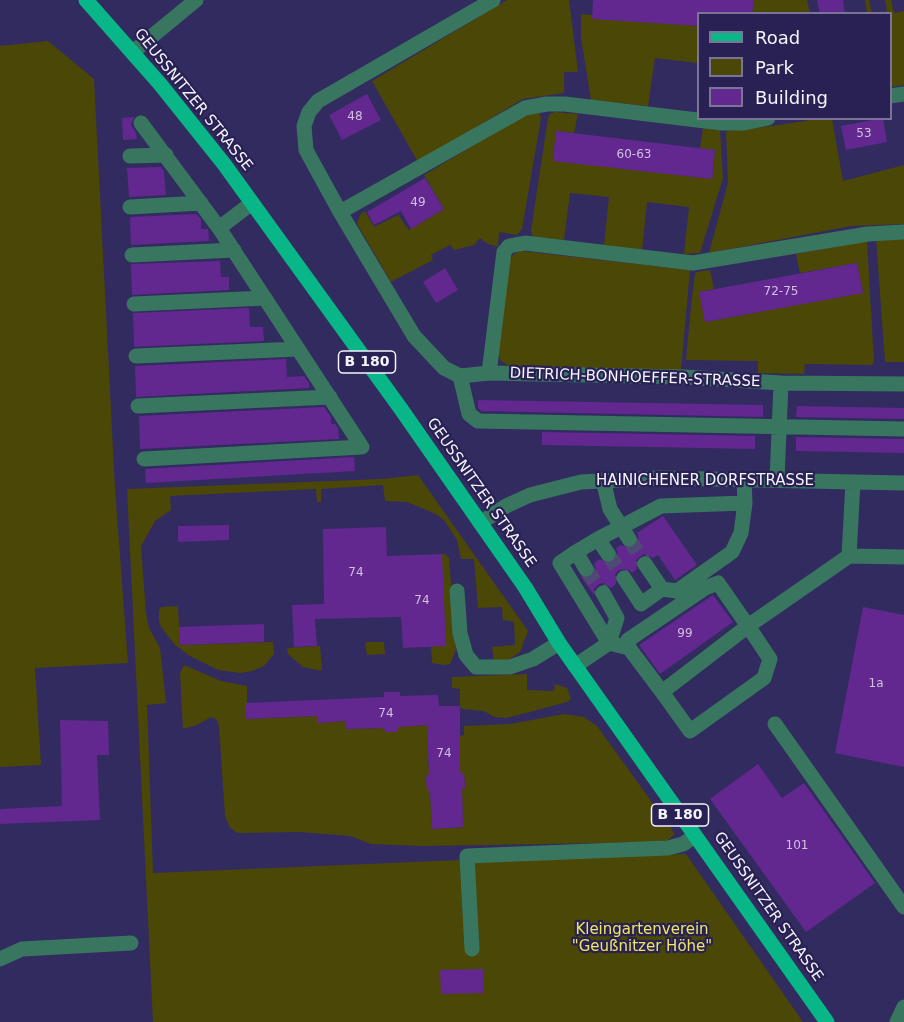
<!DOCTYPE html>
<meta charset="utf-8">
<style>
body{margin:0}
#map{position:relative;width:904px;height:1022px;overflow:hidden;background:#322b5f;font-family:"DejaVu Sans",sans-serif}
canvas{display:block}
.legend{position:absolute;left:697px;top:12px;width:195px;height:108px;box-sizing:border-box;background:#292154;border:2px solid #7a7597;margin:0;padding:8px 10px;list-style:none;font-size:18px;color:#f4f4fb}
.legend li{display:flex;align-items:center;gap:12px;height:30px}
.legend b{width:30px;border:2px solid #7a7597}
</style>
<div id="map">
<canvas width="904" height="1022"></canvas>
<ul class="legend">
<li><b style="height:8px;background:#09b687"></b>Road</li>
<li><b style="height:16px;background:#4b4706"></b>Park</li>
<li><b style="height:16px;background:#632790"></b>Building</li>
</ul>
</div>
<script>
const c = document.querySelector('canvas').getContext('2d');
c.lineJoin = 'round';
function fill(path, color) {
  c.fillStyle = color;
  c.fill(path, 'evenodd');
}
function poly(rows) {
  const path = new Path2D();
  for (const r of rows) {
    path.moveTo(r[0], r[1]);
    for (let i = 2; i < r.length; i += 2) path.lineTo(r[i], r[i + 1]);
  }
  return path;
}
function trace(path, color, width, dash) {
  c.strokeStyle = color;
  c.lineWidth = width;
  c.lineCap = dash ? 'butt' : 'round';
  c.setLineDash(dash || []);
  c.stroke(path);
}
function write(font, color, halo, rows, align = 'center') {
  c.font = font + ' "DejaVu Sans",sans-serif';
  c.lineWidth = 4.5;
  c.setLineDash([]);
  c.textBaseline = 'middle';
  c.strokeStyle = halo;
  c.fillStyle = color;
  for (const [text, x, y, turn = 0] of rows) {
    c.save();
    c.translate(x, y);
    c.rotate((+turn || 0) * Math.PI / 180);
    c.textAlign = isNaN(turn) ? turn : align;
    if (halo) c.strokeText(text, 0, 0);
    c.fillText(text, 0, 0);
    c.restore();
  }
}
const green = poly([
 [507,0,569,0,578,72,564,72,564,93,523,99,418,162,372,81],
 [754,0,807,0,810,13,752,14],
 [865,0,869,0,872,13,887,11,885,0,891,0,894,13,904,11,904,85,891,87,890,14,867,13],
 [581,14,698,26,698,63,655,58,648,106,591,100,581,38],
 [48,41,94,79,115,489,128,663,35,668,41,765,0,767,0,46],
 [539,112,541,118,522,229,517,235,499,232,498,247,486,243,480,238,474,245,454,250,450,245,431,255,433,260,391,282,357,224,360,215,365,211,374,227,398,215,409,230,444,209,424,175,523,116],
 [555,112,578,114,574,133,556,131,553,160,712,179,715,151,700,148,703,128,720,130,723,178,700,253,684,254,689,207,647,202,642,250,604,245,609,197,570,193,564,240,533,237,531,231,548,118,550,114],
 [817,119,832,119,843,181,904,165,904,224,851,226,709,253,728,183,726,131,779,125],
 [876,238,904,239,904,362,885,362],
 [867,241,874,362,872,365,805,364,804,374,758,373,758,361,686,360,692,297,695,274,697,272,710,270,714,289,699,292,705,322,863,292,857,263,800,273,796,254],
 [521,251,690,270,681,370,523,367,507,365,500,360,497,352,510,259,514,254],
 [418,475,528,631,520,652,510,659,504,662,494,661,492,647,515,645,514,622,503,620,502,607,478,608,474,559,461,559,457,540,444,520,436,514,407,502,385,501,383,485,321,489,321,502,317,502,316,489,170,496,171,510,155,521,141,546,146,613,149,628,160,648,166,703,147,705,153,873,485,859,686,854,803,1022,153,1022,127,489,382,479],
 [442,554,445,554,449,558,456,650,450,664,444,665,432,663,431,647],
 [178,606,180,645,273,642,274,654,264,666,252,671,240,673,218,670,190,656,175,645,161,627,159,621,159,611,161,607],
 [367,642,384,642,385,654,367,655,365,643],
 [320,646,322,671,303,667,288,654,287,648],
 [184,665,221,681,247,686,247,719,317,716,317,723,346,721,346,729,384,728,385,732,398,732,398,727,427,725,429,775,426,775,427,790,430,790,432,829,463,827,462,788,465,788,464,773,460,773,459,736,464,735,464,726,510,724,564,714,584,717,597,726,675,834,665,842,422,846,371,844,350,836,300,832,238,833,230,828,225,816,219,726,217,720,211,717,197,725,183,729,180,673],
 [527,674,527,690,554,691,555,684,567,688,571,699,567,702,507,718,494,717,484,711,462,709,460,706,460,689,452,688,452,677]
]);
const building = poly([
 [593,0,754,0,752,14,699,14,699,26,592,19],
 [817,0,843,0,845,14,820,14],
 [367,94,381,120,342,140,329,115],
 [134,117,131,125,136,133,137,139,123,140,122,118],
 [883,118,887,142,846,150,841,126],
 [556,131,715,150,712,179,553,161],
 [161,167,164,171,166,195,129,197,127,168],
 [425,178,444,209,411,229,401,211,374,225,367,212],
 [196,214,201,219,201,229,208,229,209,241,131,245,130,217],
 [220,261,221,277,229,277,229,290,132,295,131,264],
 [857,263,863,293,705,322,699,292],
 [445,268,458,290,436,303,423,282],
 [249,308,250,327,263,327,264,341,134,347,133,313],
 [286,359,287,377,304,376,309,383,309,388,136,397,135,366],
 [478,400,763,405,763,417,481,411,478,408],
 [797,406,904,408,904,419,796,417],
 [324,407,331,417,331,424,335,424,338,428,339,439,140,449,139,416],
 [542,432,755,436,755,449,542,445],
 [796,437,904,439,904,453,796,451],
 [354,457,355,471,146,483,145,469],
 [663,516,697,565,675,580,658,555,653,558,644,554,636,560,637,569,632,573,628,569,619,570,615,574,616,584,611,588,604,583,599,584,594,589,594,595,581,577,591,577,596,570,594,563,600,559,608,564,614,562,618,554,616,548,621,545,629,549,635,547,639,539,637,533],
 [229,525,229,540,178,542,178,526],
 [386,527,387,556,442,554,446,646,403,648,401,617,315,619,317,646,294,647,292,605,324,604,323,529],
 [713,595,733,622,660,674,639,645],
 [863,607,904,615,904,767,835,753],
 [264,624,264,642,180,645,179,627],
 [384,692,400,692,400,696,438,695,439,706,460,706,460,773,464,773,465,788,462,788,463,827,432,829,430,790,427,791,426,775,429,775,427,725,398,727,398,732,385,732,384,728,346,729,346,721,317,723,317,716,246,719,246,703,384,697],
 [60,720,108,721,109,755,97,755,100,820,0,824,0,809,62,806],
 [758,764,782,798,804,783,875,883,806,932,710,799],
 [483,969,483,993,441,994,440,970]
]);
const minorTunnel = poly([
 [629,539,645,564],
 [608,554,624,578],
 [586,569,603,593]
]);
const minor = poly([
 [493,0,318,101,309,112,304,126,306,150,340,212,414,336,444,368,460,376,489,373,684,377,781,383,904,384],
 [133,52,196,0],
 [890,96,904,94],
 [141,123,219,228,362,447,144,459],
 [130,156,166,155],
 [130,207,201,203],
 [340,212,525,108,547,104,565,104,722,123,744,123,768,118],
 [219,228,252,203],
 [132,255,234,250],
 [134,304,265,298],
 [136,356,298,349],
 [489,373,504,252,509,246,525,243,693,263,868,234,904,232],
 [460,376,469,414,478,421,904,429],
 [138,406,330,397],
 [603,480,610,509,629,539],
 [777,480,781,383],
 [480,523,506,506,530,495,581,482,660,478,904,483],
 [598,539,661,506,745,503],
 [576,552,560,563,609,643,617,618,603,593],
 [849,556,904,557],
 [586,569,576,552,598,539,608,554],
 [624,578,641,604,662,589,645,564],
 [662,589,677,591,732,552,741,533,745,503,744,480],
 [457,591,460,633,466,655,476,667,510,667,533,659,559,643],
 [629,648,628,640,705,588,718,583,748,626,770,659,764,678,690,731,662,692,748,626,849,556,853,482],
 [575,666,609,643,629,648,662,692],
 [775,724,904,907],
 [472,949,467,856,668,848,683,844,695,836],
 [0,959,22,949,131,943],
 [897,1022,904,1007]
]);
const major = poly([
 [86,0,160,84,224,164,401,409,525,587,559,643,827,1022]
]);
const numberNames = [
 ["48",355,117],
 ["53",864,134],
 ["60-63",634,155],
 ["49",418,203],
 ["72-75",781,292],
 ["74",356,573],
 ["74",422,601],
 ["99",685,634],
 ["1a",876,684],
 ["74",386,714],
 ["74",444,754],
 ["101",797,846]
];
const shields = [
 [367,362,57],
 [680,815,57]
];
const shieldNames = [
 ["B 180",367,362],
 ["B 180",680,815]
];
const streetNames = [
 ["GEUSSNITZER STRASSE",193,100,51],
 ["DIETRICH-BONHOEFFER-STRASSE",635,378,2],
 ["HAINICHENER DORFSTRASSE",705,481],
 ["GEUSSNITZER STRASSE",481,493,55],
 ["GEUSSNITZER STRASSE",768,907,55]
];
const parkNames = [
 ["Kleingartenverein",642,930],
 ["\"Geußnitzer Höhe\"",642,947]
];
fill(green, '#4b4706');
fill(building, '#632790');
trace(minorTunnel, '#4f4976', 15, [15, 8]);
trace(minor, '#39765f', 15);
trace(major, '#09b687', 15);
write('12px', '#d0c1e0', null, numberNames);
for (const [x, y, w] of shields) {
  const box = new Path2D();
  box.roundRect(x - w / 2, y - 11, w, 22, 4.5);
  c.fillStyle = '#292154';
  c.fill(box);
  trace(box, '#f4f4fb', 1.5);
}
write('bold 14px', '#f4f4fb', null, shieldNames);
write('15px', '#f4f4fb', '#292154', streetNames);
write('15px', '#ede75e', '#292154', parkNames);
</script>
